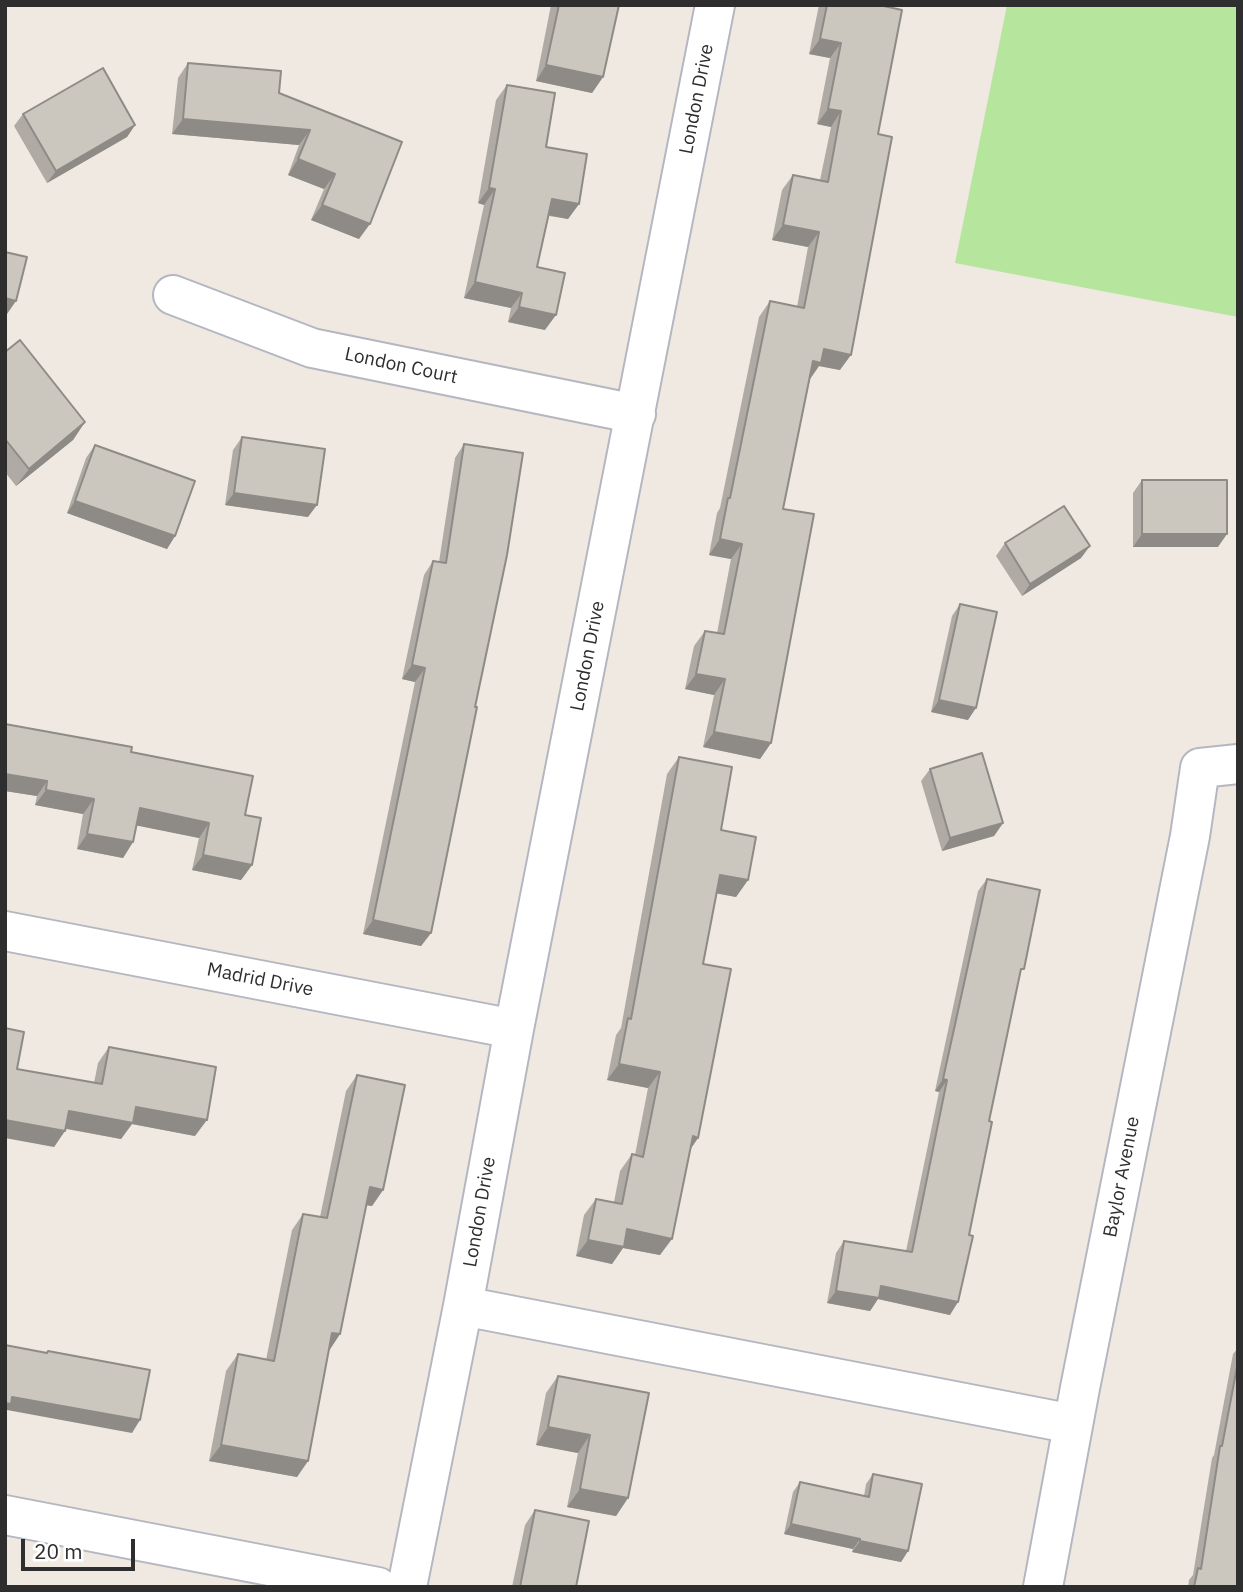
<!DOCTYPE html>
<style>
body{margin:0}
#map{position:relative;width:1243px;height:1592px;overflow:hidden;background:#efe9e1;font-family:"IBM Plex Sans",sans-serif}
canvas{display:block}
.frame{position:absolute;inset:0;border:7px solid #2e2e2e;pointer-events:none}
.scale{position:absolute;left:21px;top:1539px;width:114px;height:32px;box-sizing:border-box;border:4px solid #2e2e2e;border-top:0;padding-left:9px;font-size:21px;line-height:24px;white-space:nowrap;color:#2e2e2e;-webkit-text-stroke:5px #fff;paint-order:stroke}
</style>
<div id="map">
<canvas width="1243" height="1592"></canvas>
<div class="frame"></div>
<div class="scale">20 m</div>
</div>
<script>
const c = document.querySelector('canvas').getContext('2d');
c.lineJoin = 'round';
function fill(path, color) {
  c.fillStyle = color;
  c.fill(path, 'evenodd');
}
function poly(rows) {
  const path = new Path2D();
  for (const r of rows) {
    path.moveTo(r[0], r[1]);
    for (let i = 2; i < r.length; i += 2) path.lineTo(r[i], r[i + 1]);
  }
  return path;
}
function trace(path, color, width, dash) {
  c.strokeStyle = color;
  c.lineWidth = width;
  c.lineCap = dash ? 'butt' : 'round';
  c.setLineDash(dash || []);
  c.stroke(path);
}
function write(font, color, halo, rows, align = 'center') {
  c.font = font + ' "IBM Plex Sans",sans-serif';
  c.lineWidth = 6;
  c.setLineDash([]);
  c.textBaseline = 'middle';
  c.strokeStyle = halo;
  c.fillStyle = color;
  for (const [text, x, y, turn = 0] of rows) {
    c.save();
    c.translate(x, y);
    c.rotate((+turn || 0) * Math.PI / 180);
    c.textAlign = isNaN(turn) ? turn : align;
    if (halo) c.strokeText(text, 0, 0);
    c.fillText(text, 0, 0);
    c.restore();
  }
}
const green = poly([
 [1007,5,1238,5,1238,317,955,263]
]);
const minor = poly([
 [173,295,312,348,636,414],
 [5,931,514,1029],
 [463,1306,1073,1424],
 [5,1515,378,1587],
 [407,1587,463,1306,514,1029,715,5],
 [1043,1587,1080,1388,1190,836,1200,768,1238,764]
]);
const wall = poly([
 [551,5,619,5,603,77,592,93,536,81],
 [819,5,879,5,878,134,840,370,819,366,810,379,783,509,771,743,760,759,703,747,714,695,685,689,694,646,705,631,717,633,731,559,709,555,717,513,720,508,759,317,770,301,797,307,808,247,772,240,782,190,793,175,820,180,831,127,817,124,830,58,809,54],
 [188,63,279,93,402,142,359,239,311,220,324,189,288,175,299,145,172,134,178,78],
 [507,85,546,147,579,204,568,219,549,216,537,267,545,330,508,322,511,308,464,298,484,205,478,203,496,100],
 [23,114,135,125,127,137,47,183,14,126],
 [5,352,85,422,73,440,16,486,5,472],
 [242,437,308,517,225,505,233,450],
 [464,444,475,707,431,933,421,946,363,934,415,682,402,679,424,575,433,561,439,562,455,458],
 [95,445,175,536,167,549,67,513,86,458],
 [1142,480,1218,547,1133,547,1133,493],
 [1005,543,1081,558,1022,596,996,556],
 [960,604,968,720,931,712,952,616],
 [131,752,245,815,252,865,241,880,192,870,199,838,137,825,133,842,123,858,77,849,83,814,35,805,37,796,5,791],
 [679,757,721,830,748,880,736,897,717,893,703,964,698,1138,690,1150,660,1255,623,1248,612,1264,576,1256,584,1215,596,1199,614,1202,620,1171,632,1154,635,1155,648,1088,607,1080,616,1035,621,1028,667,774],
 [930,769,1003,823,994,836,942,851,921,781],
 [987,879,950,1315,878,1299,870,1311,827,1303,836,1253,844,1241,906,1251,939,1092,935,1091,978,891],
 [109,1047,195,1136,132,1124,121,1139,66,1129,54,1147,17,1069,94,1083,98,1063],
 [357,1075,383,1190,372,1206,366,1205,340,1334,329,1350,308,1461,297,1477,209,1461,226,1371,238,1354,266,1360,292,1230,303,1214,320,1217,346,1091],
 [1238,1348,1238,1587,1188,1587,1189,1580,1193,1575,1212,1458,1214,1455,1233,1354],
 [558,1376,628,1498,616,1516,567,1507,578,1453,536,1445,546,1393],
 [873,1474,908,1551,901,1562,852,1552,853,1549,784,1534,793,1492,800,1482,864,1496,866,1484],
 [535,1510,576,1587,512,1587,525,1525]
]);
const shadedWall = poly([
 [820,39,841,43,830,58,809,54],
 [546,65,603,77,592,93,536,81],
 [828,109,841,111,831,127,817,124],
 [183,119,310,130,299,145,172,134],
 [135,125,127,137,47,183,56,171],
 [298,159,335,174,324,189,288,175],
 [489,188,495,189,484,205,478,203],
 [552,199,579,204,568,219,542,214],
 [322,205,370,224,359,239,311,220],
 [783,225,819,232,808,247,772,240],
 [475,282,522,293,511,308,464,298],
 [5,298,16,301,5,317],
 [519,307,556,315,545,330,508,322],
 [824,349,851,355,840,370,819,366,810,379,813,361],
 [85,422,73,440,16,486,29,469],
 [234,493,317,505,308,517,225,505],
 [75,501,175,536,167,549,67,513],
 [1142,534,1227,534,1218,547,1133,547],
 [720,539,742,544,731,559,709,555],
 [1090,546,1081,558,1022,596,1030,584],
 [412,665,425,668,415,682,402,679],
 [696,674,725,679,714,695,685,689],
 [939,700,976,708,968,720,931,712],
 [714,732,771,743,760,759,703,747],
 [5,774,47,781,37,796,5,791],
 [46,790,94,799,83,814,35,805],
 [140,808,209,823,199,838,129,824],
 [1003,823,994,836,942,851,950,838],
 [87,834,133,842,123,858,77,849],
 [203,855,252,865,241,880,192,870],
 [720,875,748,880,736,897,709,892],
 [373,920,431,933,421,946,363,934],
 [619,1064,660,1072,648,1088,607,1080],
 [943,1079,947,1080,939,1092,935,1091],
 [136,1107,207,1120,195,1136,132,1124,121,1139,58,1127,69,1111],
 [5,1120,65,1131,54,1147,5,1138],
 [693,1136,698,1138,687,1154],
 [370,1187,383,1190,372,1206,358,1204],
 [627,1229,672,1239,660,1255,623,1248,612,1264,576,1256,588,1240],
 [881,1286,958,1302,950,1315,878,1299,870,1311,827,1303,836,1291],
 [332,1333,340,1334,329,1351],
 [12,1397,140,1420,132,1433,7,1410,5,1412,5,1403],
 [548,1427,590,1435,578,1453,536,1445],
 [221,1445,308,1461,297,1477,209,1461],
 [580,1489,628,1498,616,1516,567,1507],
 [791,1524,860,1539,853,1549,784,1534],
 [860,1541,908,1551,901,1562,852,1552]
]);
const building = poly([
 [559,5,619,5,603,77,546,65,559,5],
 [827,5,879,5,902,10,878,134,892,137,851,355,824,349,821,363,813,361,783,509,814,514,771,743,714,732,725,679,696,674,705,631,724,634,742,544,720,539,728,498,730,498,770,301,804,308,819,232,783,225,793,175,828,182,841,111,828,109,841,43,820,39,827,5],
 [188,63,281,71,279,93,402,142,370,224,322,205,335,174,298,159,310,130,183,119,188,63],
 [103,68,135,125,56,171,23,114,103,68],
 [507,85,555,93,546,147,587,154,579,204,552,199,537,267,565,273,556,315,519,307,522,293,475,282,495,189,489,188,507,85],
 [5,252,27,257,16,301,5,298,5,252],
 [20,340,85,422,29,469,5,439,5,352,20,340],
 [242,437,325,449,317,505,234,493,242,437],
 [464,444,523,453,507,555,475,707,477,707,431,933,373,920,425,668,412,665,433,561,446,563,464,444],
 [95,445,195,481,175,536,75,501,95,445],
 [1142,480,1227,480,1227,534,1142,534,1142,480],
 [1064,506,1090,546,1030,584,1005,543,1064,506],
 [960,604,997,612,976,708,939,700,960,604],
 [5,724,132,747,131,752,253,776,245,815,261,818,252,865,203,855,209,823,140,808,133,842,87,834,94,799,46,790,47,781,5,774,5,724],
 [982,753,1003,823,950,838,930,769,982,753],
 [679,757,732,767,721,830,756,837,748,880,720,875,703,964,731,969,698,1138,693,1136,672,1239,627,1229,624,1247,588,1240,596,1199,622,1204,632,1154,643,1157,660,1072,619,1064,628,1018,631,1019,679,757],
 [987,879,1040,890,1024,969,1021,969,989,1121,992,1122,969,1235,973,1236,958,1302,881,1286,879,1298,836,1291,844,1241,912,1252,947,1080,943,1079,987,879],
 [5,1028,24,1032,17,1069,102,1084,109,1047,216,1067,207,1120,136,1107,133,1123,69,1111,65,1131,5,1120,5,1028],
 [357,1075,405,1085,383,1190,370,1187,340,1334,332,1333,308,1461,221,1445,238,1354,274,1361,303,1214,327,1218,357,1075],
 [5,1345,47,1353,48,1351,150,1370,140,1420,12,1397,11,1404,5,1403,5,1345],
 [1238,1362,1238,1587,1194,1587,1198,1568,1201,1569,1220,1446,1222,1446,1238,1362],
 [558,1376,649,1393,628,1498,580,1489,590,1435,548,1427,558,1376],
 [873,1474,922,1484,908,1551,860,1541,860,1539,791,1524,800,1482,869,1497,873,1474],
 [535,1510,589,1521,576,1587,520,1587,535,1510]
]);
const streetNames = [
 ["London Drive",697,99,-79],
 ["London Court",401,366,12],
 ["London Drive",588,656,-79],
 ["Madrid Drive",260,980,11],
 ["Baylor Avenue",1122,1177,-79],
 ["London Drive",480,1212,-80]
];
fill(green, '#b6e59e');
trace(minor, '#b4b7c1', 42);
trace(minor, '#fff', 38);
fill(wall, '#afaba4');
fill(shadedWall, '#8e8b86');
fill(building, '#cbc7bf');
trace(building, '#8e8b86', 2);
write('19px', '#2e2e2e', '#fff', streetNames);
</script>
